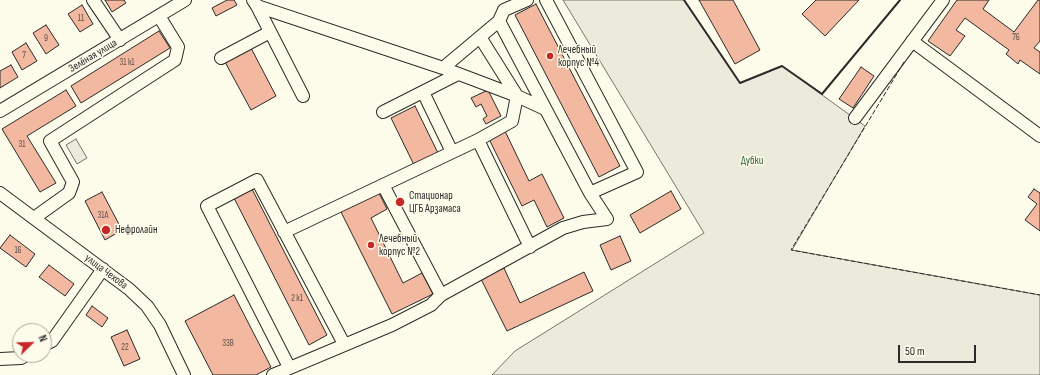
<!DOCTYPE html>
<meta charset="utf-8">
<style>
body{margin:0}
#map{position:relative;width:1040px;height:375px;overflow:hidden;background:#fdfbea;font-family:"Sofia Sans Condensed",sans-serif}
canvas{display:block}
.north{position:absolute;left:12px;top:323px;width:40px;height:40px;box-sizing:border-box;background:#fdfbea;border:1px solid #a9a89e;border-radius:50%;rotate:67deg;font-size:11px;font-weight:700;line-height:16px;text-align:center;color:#2b2b2b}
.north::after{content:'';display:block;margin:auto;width:14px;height:18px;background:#c62828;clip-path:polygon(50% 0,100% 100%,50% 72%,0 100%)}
.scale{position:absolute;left:898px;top:345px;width:78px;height:18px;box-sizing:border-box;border:2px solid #2b2b2b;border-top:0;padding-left:5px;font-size:12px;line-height:14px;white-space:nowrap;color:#2b2b2b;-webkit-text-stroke:3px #fdfbea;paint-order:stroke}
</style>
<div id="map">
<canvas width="1040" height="375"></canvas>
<div class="north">N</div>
<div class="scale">50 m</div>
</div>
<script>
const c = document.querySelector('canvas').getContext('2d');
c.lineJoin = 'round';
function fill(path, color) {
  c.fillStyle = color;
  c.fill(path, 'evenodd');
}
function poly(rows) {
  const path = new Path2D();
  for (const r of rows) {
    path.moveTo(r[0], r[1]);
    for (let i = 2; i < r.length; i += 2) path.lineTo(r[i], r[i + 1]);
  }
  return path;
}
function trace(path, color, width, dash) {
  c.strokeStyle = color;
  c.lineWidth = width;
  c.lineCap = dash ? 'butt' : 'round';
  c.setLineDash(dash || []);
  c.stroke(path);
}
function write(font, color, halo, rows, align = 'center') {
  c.font = font + ' "Sofia Sans Condensed",sans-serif';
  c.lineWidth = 3;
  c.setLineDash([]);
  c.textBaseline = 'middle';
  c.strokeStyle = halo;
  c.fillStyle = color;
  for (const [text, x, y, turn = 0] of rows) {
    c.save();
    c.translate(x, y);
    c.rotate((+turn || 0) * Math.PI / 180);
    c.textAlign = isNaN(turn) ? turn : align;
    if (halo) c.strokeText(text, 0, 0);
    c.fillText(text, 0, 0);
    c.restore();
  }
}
const green = poly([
 [563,0,684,0,740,83,782,66,865,126,792,250,1040,295,1040,375,492,375,515,351,704,233,563,0],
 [76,139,87,158,77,164,66,145,76,139]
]);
const building = poly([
 [105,0,124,0,126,3,112,12,105,0],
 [227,0,234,0,237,5,216,16,212,8,227,0],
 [699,0,733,0,760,50,735,64,699,0],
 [816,0,859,0,825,36,802,14,816,0],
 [957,0,989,0,983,9,1014,32,1038,0,1040,0,1040,41,1034,48,1040,52,1040,74,1020,60,1018,64,1006,54,1009,50,965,18,956,30,965,36,950,56,928,41,957,0],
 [536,4,620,166,599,177,515,15,536,4],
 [82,5,93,24,80,32,68,14,82,5],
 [46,25,59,45,46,54,33,33,46,25],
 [159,31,170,48,81,103,71,86,159,31],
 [26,43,37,61,22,70,12,52,26,43],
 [251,48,276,96,251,110,225,62,251,48],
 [11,65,18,77,0,88,0,71,11,65],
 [861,67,874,76,853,108,839,99,861,67],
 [66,90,76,106,27,136,56,183,40,192,2,129,66,90],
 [488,90,501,116,486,124,483,119,487,116,481,104,476,107,471,98,488,90],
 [415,106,438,153,414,165,391,118,415,106],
 [505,131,529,181,542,174,564,218,547,227,534,200,522,206,489,139,505,131],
 [252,189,327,335,309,345,234,198,252,189],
 [1034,189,1040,193,1040,231,1025,220,1037,204,1028,197,1034,189],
 [378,191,387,209,371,218,403,283,422,273,433,294,392,314,340,210,378,191],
 [671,191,681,209,640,233,630,215,671,191],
 [102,192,122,230,105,240,85,201,102,192],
 [10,235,35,254,26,267,0,248,10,235],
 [620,236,631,261,611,270,600,245,620,236],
 [49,265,74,284,65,296,39,277,49,265],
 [504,268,520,303,584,272,593,291,507,331,481,279,504,268],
 [234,295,271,367,256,375,213,375,185,321,234,295],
 [92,306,108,318,102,327,86,315,92,306],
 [127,330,140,359,124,366,111,337,127,330]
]);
const minor = poly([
 [93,0,120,40],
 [253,0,257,6,443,68,517,96,545,109],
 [257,6,303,96],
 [499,21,590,193,637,172,546,0],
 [912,41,1040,136],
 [221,58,270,32],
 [443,68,499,21,504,10,527,0],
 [423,92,452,152],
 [0,111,185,0],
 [383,112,458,74],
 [855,118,943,0],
 [478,140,530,247],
 [383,185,441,295],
 [0,193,129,289,147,306,160,325,184,375],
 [34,218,69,193,73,182,50,141,175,60,178,47,159,16],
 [284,232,478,140,512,121,517,96,480,37],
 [44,345,52,341,103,269],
 [0,359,21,358,26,355],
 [289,367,207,206,257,180,344,344],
 [273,375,392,325,431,305,441,295,563,228,583,222,607,219,590,193]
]);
const fence = poly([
 [904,62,791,250,1040,295]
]);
const wall = poly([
 [684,0,740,83,782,66,822,94,900,0]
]);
const markers = [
 [550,56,4,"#c62828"],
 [400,202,5,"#c62828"],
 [106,230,5,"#c62828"],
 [371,245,4,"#c62828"]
];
const numberNames = [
 ["11",81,19],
 ["76",1016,38],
 ["9",46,39],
 ["7",24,56],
 ["31 к1",127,63],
 ["31",22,145],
 ["31А",103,216],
 ["16",18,251],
 ["2 к1",297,299],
 ["33В",228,344],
 ["22",125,348]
];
const poiNames = [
 ["Лечебный",558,50],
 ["корпус №4",558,63],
 ["Стационар",409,196],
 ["ЦГБ Арзамаса",409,209],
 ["Нефролайн",115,230],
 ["Лечебный",379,239],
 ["корпус №2",379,252]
];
const streetNames = [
 ["Зелёная улица",93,56,-31],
 ["улица Чехова",106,272,37]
];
const parkNames = [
 ["Дубки",752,161]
];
fill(green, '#ecebdb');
trace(green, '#74746e', 1);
fill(building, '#f2b8a0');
trace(building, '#2b2b2b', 1);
trace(minor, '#2b2b2b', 14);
trace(minor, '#fdfbea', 12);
trace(fence, '#2b2b2b', 1, [5, 2]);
trace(wall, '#2b2b2b', 2);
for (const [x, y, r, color] of markers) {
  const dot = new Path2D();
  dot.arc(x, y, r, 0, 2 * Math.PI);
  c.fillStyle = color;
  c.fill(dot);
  trace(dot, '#fdfbea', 1.5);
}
write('9px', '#5d4e48', null, numberNames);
write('11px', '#2b2b2b', '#fdfbea', poiNames, 'left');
write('11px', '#2b2b2b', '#fdfbea', streetNames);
write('11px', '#34623c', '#fdfbea', parkNames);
</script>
